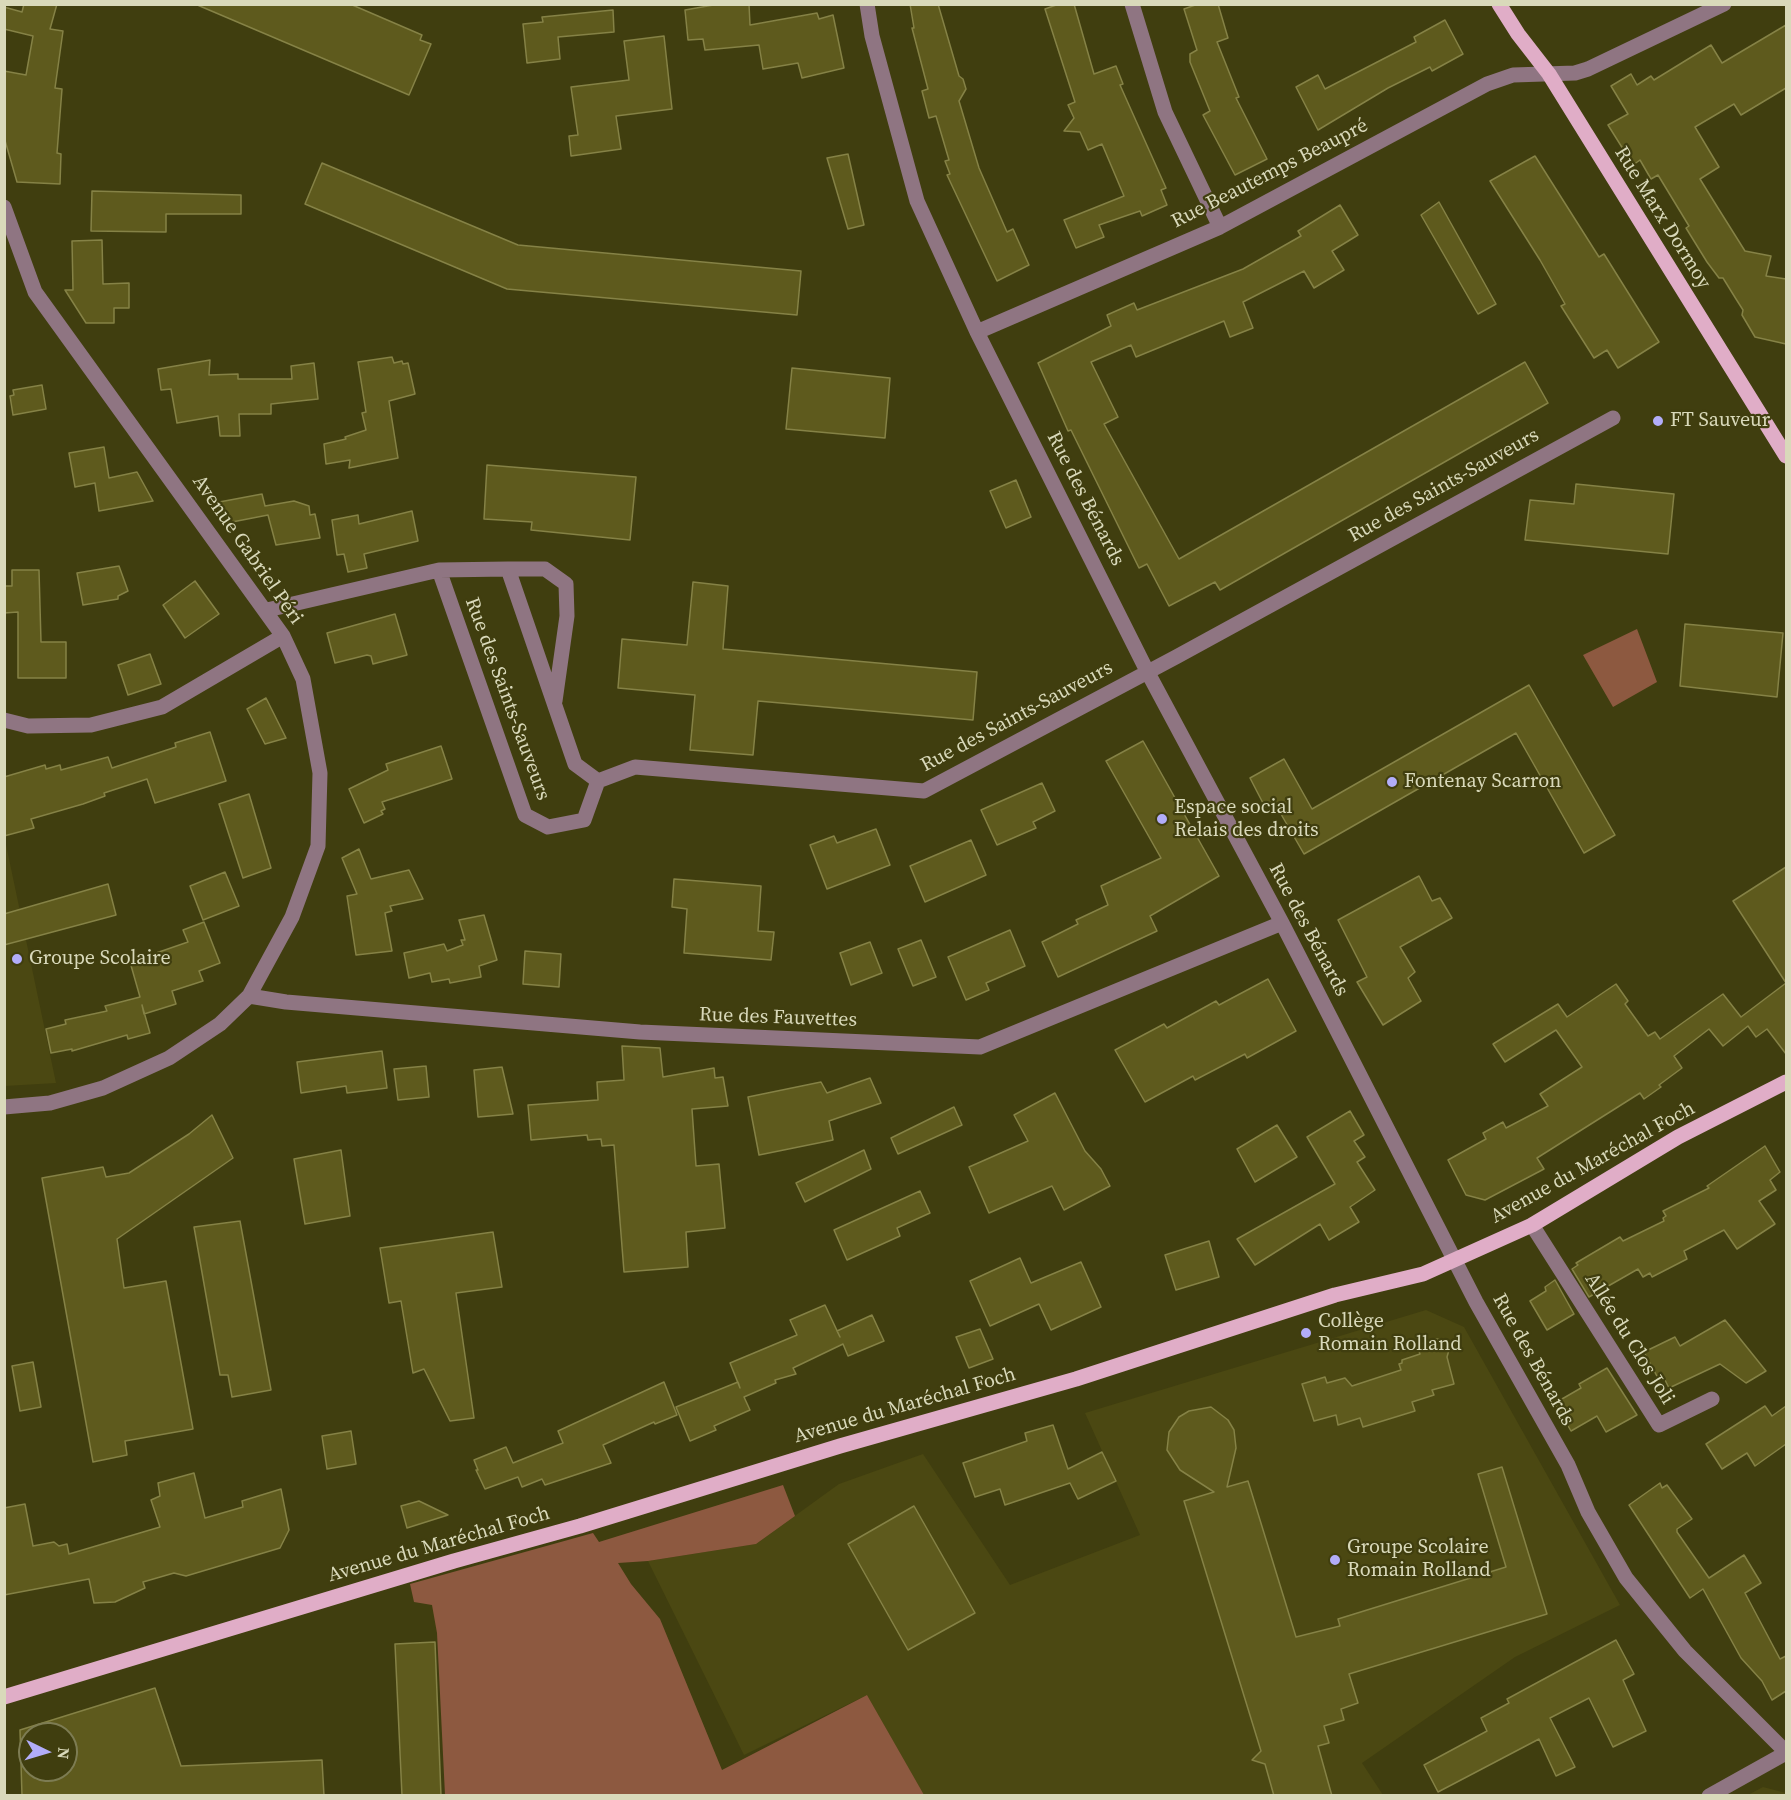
<!DOCTYPE html>
<meta charset="utf-8">
<style>
body{margin:0}
#map{position:relative;width:1791px;height:1800px;overflow:hidden;background:#403e0f;font-family:"Source Serif 4",serif}
canvas{display:block}
.frame{position:absolute;inset:0;border:6px solid #d9d9ba;pointer-events:none}
.north{position:absolute;left:18px;top:1722px;width:60px;height:60px;box-sizing:border-box;background:#403e0f;border:2px solid #7d7c53;border-radius:50%;rotate:95deg;font-size:16px;font-weight:700;line-height:24px;text-align:center;color:#d9d9ba}
.north::after{content:'';display:block;margin:auto;width:21px;height:27px;background:#b2adf9;clip-path:polygon(50% 0,100% 100%,50% 72%,0 100%)}
</style>
<div id="map">
<canvas width="1791" height="1800"></canvas>
<div class="frame"></div>
<div class="north">N</div>
</div>
<script>
const c = document.querySelector('canvas').getContext('2d');
c.lineJoin = 'round';
function fill(path, color) {
  c.fillStyle = color;
  c.fill(path, 'evenodd');
}
function poly(rows) {
  const path = new Path2D();
  for (const r of rows) {
    path.moveTo(r[0], r[1]);
    for (let i = 2; i < r.length; i += 2) path.lineTo(r[i], r[i + 1]);
  }
  return path;
}
function trace(path, color, width, dash) {
  c.strokeStyle = color;
  c.lineWidth = width;
  c.lineCap = dash ? 'butt' : 'round';
  c.setLineDash(dash || []);
  c.stroke(path);
}
function write(font, color, halo, rows, align = 'center') {
  c.font = font + ' "Source Serif 4",serif';
  c.lineWidth = 4.5;
  c.setLineDash([]);
  c.textBaseline = 'middle';
  c.strokeStyle = halo;
  c.fillStyle = color;
  for (const [text, x, y, turn = 0] of rows) {
    c.save();
    c.translate(x, y);
    c.rotate((+turn || 0) * Math.PI / 180);
    c.textAlign = isNaN(turn) ? turn : align;
    if (halo) c.strokeText(text, 0, 0);
    c.fillText(text, 0, 0);
    c.restore();
  }
}
const built = poly([
 [4,835,56,1083,5,1086],
 [1426,1310,1464,1327,1620,1605,1515,1657,1362,1763,1383,1795,924,1796,867,1695,744,1755,648,1561,756,1544,839,1484,923,1454,1010,1585,1140,1535,1085,1413],
 [1763,1787,1786,1793,1786,1795,1748,1795]
]);
const green = poly([
 [1637,629,1657,682,1613,707,1583,655],
 [783,1485,795,1516,756,1544,648,1561,618,1563,631,1584,660,1619,722,1770,867,1695,924,1795,445,1795,437,1633,432,1605,414,1602,410,1584,593,1533,599,1542]
]);
const building = poly([
 [24,4,57,4,50,29,63,31,55,88,62,89,57,153,61,154,60,184,17,182,4,137,4,71,26,75,33,36,4,29,4,7,22,12,24,4],
 [195,4,350,4,422,35,420,40,431,44,409,95,195,4],
 [719,4,749,4,750,25,817,13,819,19,833,15,844,68,802,78,798,63,763,69,759,45,705,50,703,39,688,40,685,10,719,4],
 [910,4,938,4,959,76,963,79,966,89,959,101,979,168,1007,232,1013,229,1029,265,997,281,947,175,950,174,945,161,949,160,936,116,929,118,922,91,928,89,912,28,914,28,910,4],
 [1059,4,1074,4,1094,74,1116,66,1123,84,1120,85,1166,188,1161,190,1167,205,1142,216,1140,211,1099,225,1104,237,1076,248,1064,220,1124,196,1102,144,1088,150,1080,132,1064,131,1074,118,1068,105,1075,102,1045,9,1059,4],
 [1198,4,1218,4,1228,38,1217,42,1239,97,1236,98,1267,159,1235,175,1203,115,1210,111,1190,62,1190,54,1197,50,1184,9,1198,4],
 [613,10,614,32,558,37,560,59,527,63,523,24,543,22,542,17,613,10],
 [1445,20,1463,54,1432,71,1430,67,1388,88,1318,130,1296,87,1318,75,1325,89,1416,42,1414,37,1445,20],
 [1786,25,1786,88,1741,115,1734,104,1695,127,1719,167,1700,179,1718,208,1745,251,1771,256,1766,276,1786,279,1786,344,1755,337,1742,315,1743,310,1736,299,1723,278,1719,278,1707,262,1686,228,1689,226,1658,175,1651,179,1640,160,1633,165,1608,125,1628,114,1611,86,1631,74,1637,85,1651,76,1654,80,1711,45,1722,63,1786,25],
 [664,36,672,109,616,116,621,149,571,156,569,136,578,135,571,87,629,80,624,41,664,36],
 [848,154,864,225,848,229,827,158,848,154],
 [1535,156,1599,257,1604,254,1659,342,1618,368,1607,350,1594,358,1561,306,1565,304,1540,260,1490,181,1535,156],
 [322,163,518,245,801,271,797,315,507,289,305,204,322,163],
 [92,191,241,195,241,214,166,214,166,232,91,231,92,191],
 [1439,202,1496,304,1478,314,1421,215,1439,202],
 [1340,205,1358,235,1332,251,1344,270,1314,288,1304,271,1243,302,1253,328,1230,337,1224,321,1136,357,1131,345,1091,362,1118,417,1104,424,1179,559,1525,362,1548,403,1220,590,1215,582,1169,606,1147,564,1139,568,1071,430,1068,431,1038,363,1111,326,1107,315,1134,303,1137,310,1243,269,1301,236,1298,231,1340,205],
 [102,240,103,284,129,283,129,308,114,308,114,323,86,323,65,290,73,290,72,241,102,240],
 [392,357,394,363,402,361,403,364,408,363,415,394,389,401,398,458,349,468,350,460,326,464,324,444,346,439,345,437,366,430,362,413,366,412,358,362,392,357],
 [210,360,209,375,238,374,238,379,292,379,291,366,314,363,318,399,271,404,271,414,239,414,240,436,220,436,218,416,177,423,171,389,161,390,158,369,210,360],
 [792,368,890,378,885,438,786,429,792,368],
 [42,385,46,409,13,415,10,396,14,395,13,390,42,385],
 [104,447,109,478,137,472,153,501,99,511,95,483,75,487,69,453,104,447],
 [487,465,636,477,630,540,531,530,532,522,484,519,487,465],
 [1016,480,1031,517,1006,528,990,491,1016,480],
 [1576,484,1674,494,1668,554,1525,540,1530,500,1574,504,1576,484],
 [262,494,265,506,294,501,309,506,310,515,315,514,320,538,276,545,268,515,227,523,214,503,262,494],
 [412,511,418,541,364,554,367,568,348,572,344,554,337,555,332,520,358,515,359,524,412,511],
 [119,566,128,591,118,596,118,599,83,605,77,573,119,566],
 [12,570,39,570,41,642,66,642,66,678,18,678,18,612,4,613,4,586,12,586,12,570],
 [195,581,219,614,185,638,163,605,195,581],
 [693,582,728,586,723,649,977,672,973,720,758,701,753,755,690,750,695,695,618,688,622,639,687,645,693,582],
 [395,614,407,655,373,664,371,656,367,655,335,663,327,633,395,614],
 [1685,624,1783,633,1777,697,1680,686,1685,624],
 [150,654,161,684,128,695,118,665,150,654],
 [1529,685,1615,835,1584,853,1516,733,1304,854,1274,802,1265,807,1250,778,1284,759,1312,809,1529,685],
 [266,698,286,738,265,744,247,709,266,698],
 [210,732,226,781,155,803,147,779,104,793,105,796,83,804,31,819,34,828,4,836,4,777,45,765,46,769,60,765,61,770,108,757,112,768,176,747,175,743,210,732],
 [1143,741,1219,876,1150,916,1157,931,1058,977,1042,942,1078,924,1076,920,1108,905,1101,886,1161,858,1106,761,1143,741],
 [441,746,452,779,382,802,385,809,381,811,383,814,364,823,349,789,388,770,386,764,441,746],
 [1042,783,1055,811,1033,822,1036,828,997,845,981,810,1042,783],
 [249,794,271,868,243,878,219,804,249,794],
 [876,829,890,865,827,889,810,845,834,836,837,843,876,829],
 [971,840,986,875,925,902,910,866,971,840],
 [359,849,371,879,409,870,423,899,390,906,392,911,385,913,392,951,356,955,347,896,357,894,342,858,359,849],
 [1786,867,1786,1054,1767,1029,1756,1037,1748,1026,1723,1046,1709,1029,1674,1056,1682,1068,1659,1085,1661,1087,1644,1099,1640,1093,1537,1158,1544,1169,1485,1200,1466,1195,1448,1160,1486,1139,1483,1133,1503,1122,1506,1128,1548,1106,1540,1094,1582,1067,1556,1030,1505,1062,1493,1044,1558,1004,1567,1017,1616,984,1628,1001,1625,1004,1648,1036,1655,1032,1660,1039,1723,994,1741,1017,1786,983,1733,901,1786,867],
 [225,872,239,906,203,920,190,886,225,872],
 [1419,876,1432,901,1440,898,1452,918,1400,947,1415,972,1408,978,1421,1001,1383,1025,1357,982,1367,977,1338,920,1419,876],
 [674,879,761,886,758,931,774,932,771,960,684,953,687,909,672,907,674,879],
 [108,884,116,915,4,945,4,914,108,884],
 [484,915,497,960,479,966,481,977,450,983,449,979,432,982,430,973,409,978,404,953,444,944,447,951,463,945,461,940,465,940,459,920,484,915],
 [204,922,220,963,199,971,203,981,172,991,176,1004,144,1014,142,1005,150,1033,128,1039,127,1035,72,1051,72,1049,51,1053,46,1029,66,1024,65,1020,107,1011,105,1006,140,997,130,962,188,942,183,930,204,922],
 [1010,930,1025,966,986,983,989,990,966,1000,948,957,1010,930],
 [921,940,936,977,913,986,898,949,921,940],
 [870,942,882,973,851,985,840,953,870,942],
 [525,951,561,954,559,987,523,984,525,951],
 [1268,979,1296,1031,1247,1058,1245,1054,1195,1080,1193,1076,1145,1102,1115,1050,1164,1024,1167,1028,1216,1001,1219,1005,1268,979],
 [622,1046,660,1048,663,1077,714,1068,715,1078,723,1077,728,1106,692,1109,696,1166,719,1164,725,1228,686,1232,688,1267,624,1272,614,1145,602,1146,601,1139,588,1140,587,1135,531,1140,528,1105,598,1100,597,1082,624,1080,622,1046],
 [382,1051,387,1088,347,1093,346,1086,301,1093,297,1062,382,1051],
 [426,1066,429,1097,398,1100,394,1069,426,1066],
 [502,1067,513,1114,478,1117,474,1070,502,1067],
 [870,1078,881,1103,829,1121,833,1140,759,1155,748,1097,821,1082,827,1093,870,1078],
 [1055,1093,1085,1151,1101,1169,1110,1186,1064,1210,1052,1186,989,1213,969,1167,1028,1141,1014,1115,1055,1093],
 [954,1107,962,1125,898,1154,891,1138,954,1107],
 [1350,1111,1364,1135,1354,1141,1365,1157,1357,1162,1375,1190,1350,1207,1359,1222,1329,1240,1320,1224,1255,1265,1237,1239,1335,1184,1307,1137,1350,1111],
 [212,1115,233,1158,117,1239,124,1288,166,1281,193,1429,125,1441,127,1455,93,1462,42,1178,103,1167,106,1177,129,1173,189,1134,212,1115],
 [1277,1125,1297,1157,1255,1182,1237,1149,1277,1125],
 [1765,1146,1780,1172,1770,1180,1776,1190,1759,1201,1775,1224,1737,1249,1724,1230,1684,1251,1687,1259,1652,1277,1650,1273,1643,1277,1638,1269,1589,1297,1572,1269,1578,1265,1576,1263,1620,1237,1623,1241,1664,1221,1663,1218,1666,1216,1663,1211,1709,1188,1707,1186,1765,1146],
 [341,1150,350,1216,305,1224,294,1159,341,1150],
 [864,1150,871,1169,805,1202,796,1183,864,1150],
 [920,1191,930,1213,897,1228,900,1236,847,1260,834,1230,920,1191],
 [240,1221,271,1390,232,1397,228,1375,220,1375,194,1227,240,1221],
 [493,1232,502,1287,456,1293,474,1418,450,1421,424,1369,413,1373,401,1301,389,1303,380,1248,493,1232],
 [1209,1241,1219,1277,1176,1290,1165,1255,1209,1241],
 [1020,1258,1031,1283,1081,1262,1101,1307,1051,1330,1039,1304,990,1326,970,1281,1020,1258],
 [1555,1280,1574,1314,1547,1330,1530,1301,1546,1291,1545,1287,1555,1280],
 [825,1305,840,1337,837,1331,872,1315,884,1341,848,1356,843,1344,793,1368,796,1374,775,1380,776,1383,744,1397,750,1410,714,1426,716,1430,690,1441,676,1407,738,1382,740,1388,730,1363,797,1335,790,1320,825,1305],
 [1725,1320,1766,1371,1746,1383,1720,1364,1669,1388,1664,1378,1659,1380,1644,1352,1675,1337,1680,1346,1725,1320],
 [980,1329,993,1359,969,1368,956,1337,980,1329],
 [1437,1339,1451,1343,1447,1357,1454,1384,1432,1390,1434,1395,1412,1402,1415,1411,1363,1427,1360,1418,1338,1425,1336,1415,1314,1421,1302,1384,1325,1377,1327,1383,1345,1378,1352,1386,1401,1370,1399,1364,1402,1363,1402,1360,1420,1354,1418,1348,1421,1347,1420,1344,1437,1339],
 [33,1362,41,1407,20,1411,12,1366,33,1362],
 [1607,1368,1637,1415,1606,1432,1597,1416,1571,1431,1555,1403,1581,1388,1579,1384,1607,1368],
 [664,1382,677,1415,655,1424,654,1422,603,1445,611,1463,545,1485,542,1479,522,1487,518,1477,485,1489,476,1470,478,1470,474,1460,506,1447,513,1463,563,1443,558,1431,664,1382],
 [1765,1406,1772,1416,1786,1406,1786,1444,1755,1466,1747,1453,1722,1469,1706,1444,1765,1406],
 [1211,1407,1228,1420,1234,1430,1236,1448,1227,1487,1248,1481,1296,1637,1340,1626,1338,1619,1506,1567,1478,1474,1502,1467,1547,1614,1349,1674,1358,1703,1341,1709,1344,1720,1324,1726,1329,1743,1318,1746,1332,1796,1274,1796,1265,1764,1252,1760,1261,1751,1184,1501,1214,1492,1180,1470,1167,1450,1169,1432,1179,1417,1189,1411,1211,1407],
 [1053,1425,1068,1469,1102,1452,1116,1481,1078,1499,1070,1483,1005,1505,1000,1489,975,1497,963,1463,1027,1441,1025,1433,1053,1425],
 [351,1431,356,1464,327,1469,322,1436,351,1431],
 [194,1473,205,1518,243,1507,242,1501,281,1489,289,1530,280,1548,186,1576,174,1573,143,1582,145,1588,115,1602,94,1603,89,1579,4,1595,4,1508,25,1504,33,1546,54,1542,59,1546,67,1544,69,1554,160,1527,151,1500,160,1496,158,1483,194,1473],
 [1660,1483,1662,1488,1667,1485,1692,1519,1677,1529,1677,1532,1709,1578,1744,1555,1761,1583,1745,1593,1780,1659,1786,1656,1786,1691,1772,1700,1762,1681,1741,1658,1703,1589,1690,1598,1629,1505,1660,1483],
 [419,1501,448,1515,407,1528,401,1506,419,1501],
 [914,1506,975,1613,908,1650,848,1544,914,1506],
 [1616,1640,1634,1674,1623,1680,1646,1731,1613,1747,1589,1698,1550,1718,1575,1767,1556,1776,1539,1739,1438,1792,1424,1765,1487,1731,1481,1718,1509,1703,1507,1699,1616,1640],
 [435,1642,441,1796,402,1796,395,1644,435,1642],
 [155,1688,181,1766,322,1760,324,1796,22,1796,20,1730,155,1688],
 [30,1734,66,1734,66,1770,30,1770,30,1734]
]);
const minor = poly([
 [867,4,872,36,917,201,977,332,1147,671,1282,923,1476,1302,1568,1465,1588,1512,1626,1578,1685,1651,1786,1752],
 [1132,4,1165,112,1220,227],
 [4,207,35,292,283,636,303,679,320,773,318,846,292,917,249,996,220,1024,169,1058,103,1088,50,1103,4,1107],
 [977,332,1220,227,1487,84,1513,75,1575,73,1588,69,1724,4],
 [508,569,545,569,566,584,567,616,555,701],
 [439,570,525,815,548,827,584,820,598,781,635,767,924,791,1176,657,1613,418],
 [267,610,439,570,508,569,575,764,598,781],
 [4,720,28,726,91,725,162,707,283,636],
 [249,996,286,1002,640,1032,980,1047,1282,923],
 [1532,1225,1659,1425,1712,1399],
 [1709,1796,1786,1753]
]);
const major = poly([
 [1499,4,1518,34,1549,74,1786,456],
 [4,1697,454,1561,580,1526,840,1446,1076,1379,1335,1295,1423,1274,1532,1225,1678,1137,1786,1082]
]);
const markers = [
 [1658,421,6,"#b2adf9"],
 [1392,782,6,"#b2adf9"],
 [1162,819,6,"#b2adf9"],
 [17,959,6,"#b2adf9"],
 [1306,1333,6,"#b2adf9"],
 [1335,1560,6,"#b2adf9"]
];
const streetNames = [
 ["Rue Beautemps Beaupré",1270,174,-27],
 ["Rue Marx Dormoy",1662,218,58],
 ["Rue des Saints-Sauveurs",1444,486,-29],
 ["Rue des Bénards",1085,499,63],
 ["Avenue Gabriel Péri",247,550,55],
 ["Rue des Saints-Sauveurs",507,699,70],
 ["Rue des Saints-Sauveurs",1017,717,-28],
 ["Rue des Bénards",1308,930,62],
 ["Rue des Fauvettes",778,1018,2],
 ["Avenue du Maréchal Foch",1593,1163,-29],
 ["Allée du Clos Joli",1629,1339,58],
 ["Rue des Bénards",1533,1360,61],
 ["Avenue du Maréchal Foch",905,1406,-16],
 ["Avenue du Maréchal Foch",439,1545,-16]
];
const poiNames = [
 ["FT Sauveur",1670,421],
 ["Fontenay Scarron",1404,782],
 ["Espace social",1174,808],
 ["Relais des droits",1174,831],
 ["Groupe Scolaire",29,959],
 ["Collège",1318,1322],
 ["Romain Rolland",1318,1345],
 ["Groupe Scolaire",1347,1548],
 ["Romain Rolland",1347,1571]
];
fill(built, '#4b4812');
fill(green, '#8d5940');
fill(building, '#5e5a1d');
trace(building, '#858246', 1.5);
trace(minor, '#8f7582', 15);
trace(major, '#e0adc7', 15);
for (const [x, y, r, color] of markers) {
  const dot = new Path2D();
  dot.arc(x, y, r, 0, 2 * Math.PI);
  c.fillStyle = color;
  c.fill(dot);
  trace(dot, '#403e0f', 2);
}
write('20px', '#d9d9ba', '#403e0f', streetNames);
write('20px', '#d9d9ba', '#403e0f', poiNames, 'left');
</script>
